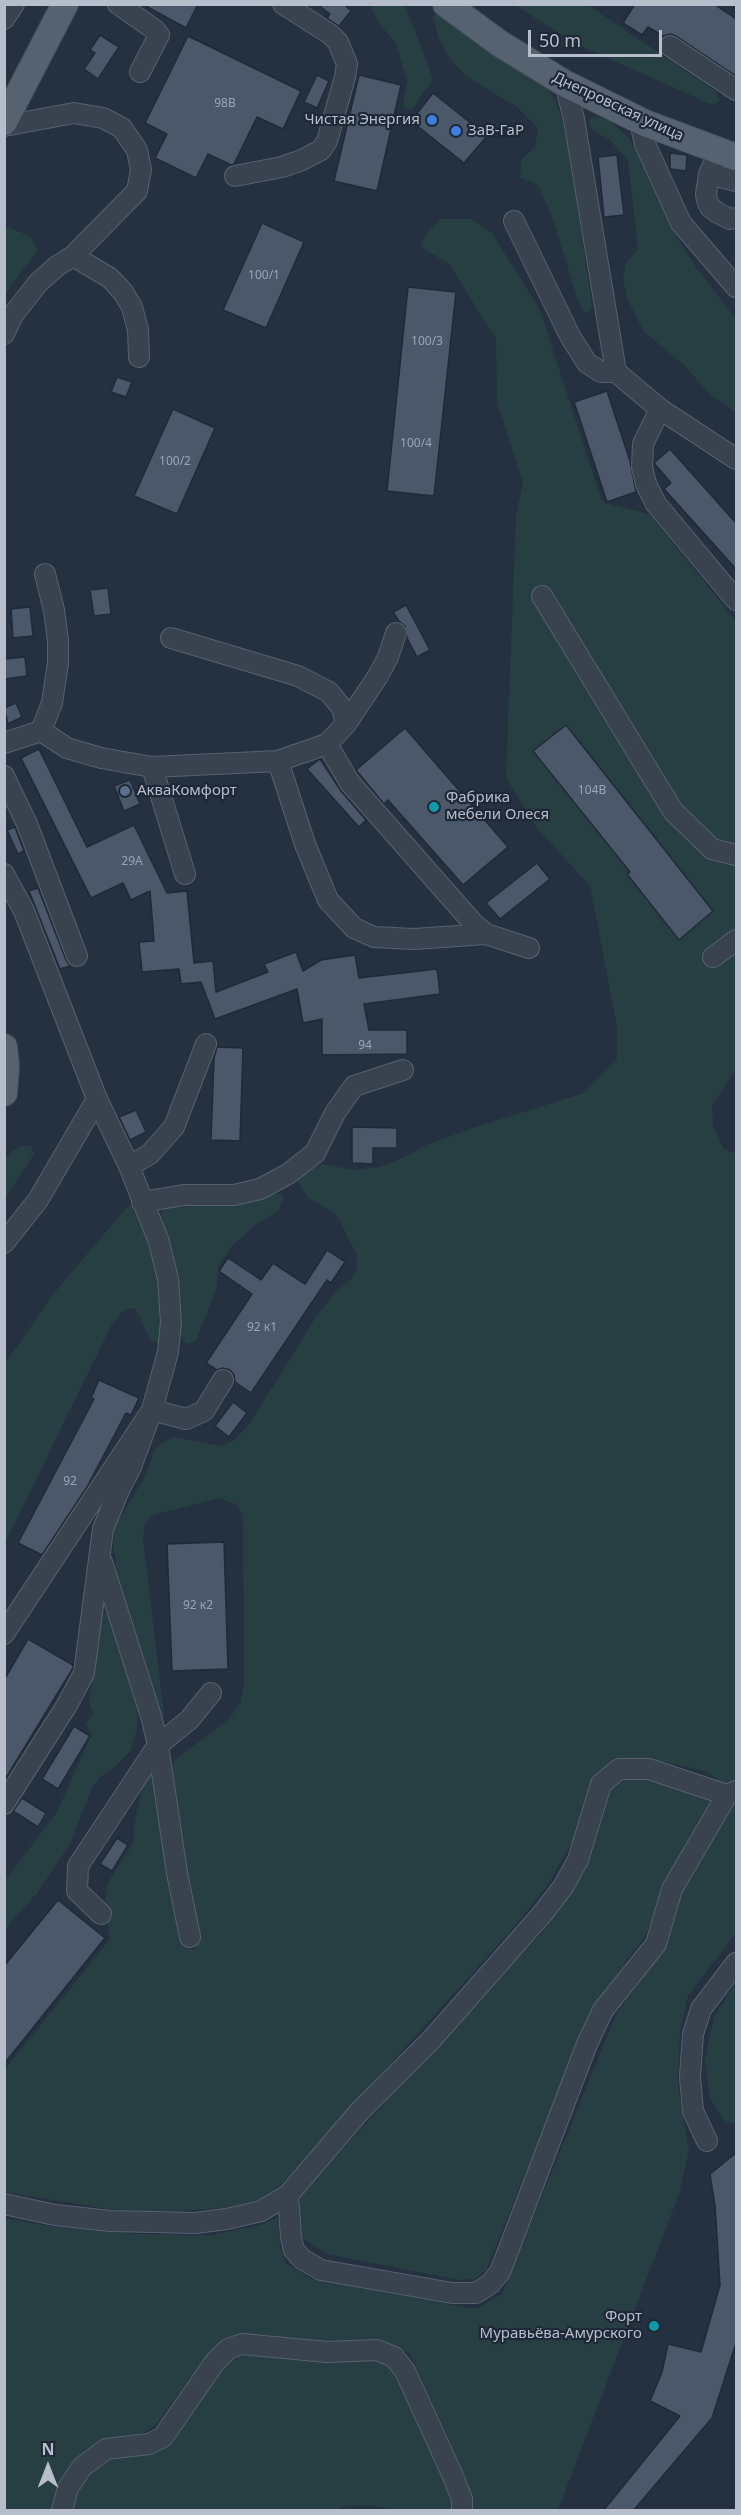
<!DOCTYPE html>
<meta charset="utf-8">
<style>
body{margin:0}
#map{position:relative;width:741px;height:2515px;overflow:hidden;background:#253141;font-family:"Noto Sans",sans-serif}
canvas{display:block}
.frame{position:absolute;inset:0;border:6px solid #b6becb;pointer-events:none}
.north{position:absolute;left:18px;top:2437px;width:60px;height:60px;-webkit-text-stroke:4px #1e2836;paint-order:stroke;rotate:0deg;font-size:16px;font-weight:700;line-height:24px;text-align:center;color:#b6becb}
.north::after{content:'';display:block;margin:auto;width:21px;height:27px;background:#b6becb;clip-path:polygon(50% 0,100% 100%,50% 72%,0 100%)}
.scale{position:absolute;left:528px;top:30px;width:134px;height:27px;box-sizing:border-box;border:3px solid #b6becb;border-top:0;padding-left:8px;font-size:18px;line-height:21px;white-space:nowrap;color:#b6becb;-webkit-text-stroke:4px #1e2836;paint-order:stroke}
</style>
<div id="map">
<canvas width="741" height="2515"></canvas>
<div class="frame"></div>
<div class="north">N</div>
<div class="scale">50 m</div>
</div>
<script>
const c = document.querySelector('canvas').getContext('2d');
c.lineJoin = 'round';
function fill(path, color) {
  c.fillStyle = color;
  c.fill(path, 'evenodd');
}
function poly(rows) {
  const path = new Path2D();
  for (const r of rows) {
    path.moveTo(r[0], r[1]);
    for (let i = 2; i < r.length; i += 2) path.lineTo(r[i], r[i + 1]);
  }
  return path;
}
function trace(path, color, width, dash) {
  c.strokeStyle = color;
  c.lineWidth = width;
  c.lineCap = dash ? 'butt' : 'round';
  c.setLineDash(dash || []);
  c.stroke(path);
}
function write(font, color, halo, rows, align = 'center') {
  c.font = font + ' "Noto Sans",sans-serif';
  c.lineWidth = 4.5;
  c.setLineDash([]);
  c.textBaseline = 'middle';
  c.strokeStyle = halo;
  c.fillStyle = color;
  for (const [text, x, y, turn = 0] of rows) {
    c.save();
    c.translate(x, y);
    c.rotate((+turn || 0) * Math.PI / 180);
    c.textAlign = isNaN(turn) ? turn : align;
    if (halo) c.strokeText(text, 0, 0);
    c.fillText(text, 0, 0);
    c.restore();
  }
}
const green = poly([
 [369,5,405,5,433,79,412,110,405,109,403,105,407,81,396,43,381,26],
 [515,5,588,5,716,91,720,101,714,104,708,103,576,44],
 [437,12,542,81,556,101,568,138,592,307,588,313,583,311,578,301,551,213,537,184,520,178,521,160,535,147,538,128,517,107,466,76,451,60,439,39,433,17],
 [592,117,608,119,630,139,673,231,695,266,736,319,736,413,710,394,683,364,644,332,627,298,623,278,626,263,638,249,628,160,608,138,594,132,588,122],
 [441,219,471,219,492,233,540,310,601,498,606,503,649,514,736,621,736,1069,712,1106,713,1125,724,1149,736,1154,736,1784,723,1783,705,1771,647,1758,613,1767,590,1783,576,1835,547,1886,514,1927,284,2182,262,2198,230,2207,170,2212,107,2209,5,2192,5,2069,110,1939,105,1901,107,1884,133,1843,134,1825,144,1777,152,1771,184,1942,186,1949,195,1949,198,1943,171,1768,176,1759,229,1719,241,1702,244,1681,243,1516,237,1505,220,1498,153,1515,145,1523,143,1538,164,1715,162,1714,117,1574,113,1543,115,1526,146,1475,155,1448,173,1437,220,1446,235,1440,252,1420,318,1314,336,1292,352,1278,357,1269,357,1255,336,1214,308,1198,298,1183,299,1176,322,1164,354,1170,380,1167,409,1155,426,1145,476,1127,584,1093,617,1060,617,1026,590,886,537,828,506,778,516,516,523,482,497,402,496,339,449,264,420,246,429,230],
 [5,226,30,236,38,250,5,294],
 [23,1146,31,1146,34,1154,5,1198,5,1159,13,1150],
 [274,1193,281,1194,283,1197,279,1210,254,1226,230,1248,219,1265,217,1286,196,1341,186,1344,181,1336,161,1213,165,1207,225,1205],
 [134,1205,162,1268,162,1344,151,1341,135,1308,124,1310,112,1324,5,1543,5,1364,54,1293,127,1207],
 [110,1612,135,1689,138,1714,137,1730,130,1751,117,1765,99,1778,91,1790,71,1842,37,1893,5,1929,4,1882,57,1812,91,1735,86,1724,93,1713,89,1701,99,1621,104,1613],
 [629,1778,651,1778,716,1800,645,1936,593,2007,486,2270,474,2279,460,2280,327,2254,302,2238,297,2216,301,2195,501,1974,541,1934,572,1887,601,1802,613,1787],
 [736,1802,736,1933,688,1996,680,2031,678,2087,689,2150,679,2194,558,2510,468,2510,464,2474,410,2354,385,2342,325,2342,237,2335,221,2343,204,2359,157,2424,142,2434,104,2439,82,2456,59,2485,51,2510,5,2510,4,2218,54,2227,138,2234,211,2235,261,2225,275,2218,278,2219,280,2247,286,2263,311,2279,476,2309,502,2294,617,2012,641,1981,671,1927,680,1890,729,1804],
 [736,1982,736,2124,725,2121,710,2099,705,2059,714,2017],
 [244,2355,327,2361,372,2358,386,2365,395,2373,452,2493,452,2510,399,2510,367,2505,349,2506,333,2510,71,2510,77,2494,89,2475,107,2459,166,2446,224,2364]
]);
const building = poly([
 [142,4,198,4,186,28,142,4],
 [317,4,344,4,351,11,339,26,327,18,330,14,317,4],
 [635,4,714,4,736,19,736,76,676,36,670,34,663,36,648,27,642,35,623,23,635,4],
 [100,35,119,47,98,79,84,69,95,53,90,50,100,35],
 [188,36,301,91,283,129,257,117,234,164,231,165,208,154,196,178,155,158,167,134,145,123,188,36],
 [317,75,329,81,317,108,304,102,317,75],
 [359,75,401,85,377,191,334,181,359,75],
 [433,93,487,136,464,163,411,121,433,93],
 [670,153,687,155,686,171,670,169,670,153],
 [617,155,624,215,604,217,598,157,617,155],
 [262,223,304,242,266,328,223,310,262,223],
 [408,287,456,292,434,496,387,491,408,287],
 [117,377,132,382,126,397,111,392,117,377],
 [607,391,630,461,636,492,607,502,574,402,607,391],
 [173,409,215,428,177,514,134,496,173,409],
 [670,449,736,523,736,569,664,489,671,483,654,463,670,449],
 [108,588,111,614,94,616,90,590,108,588],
 [406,605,430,650,417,657,407,638,405,626,399,621,393,612,406,605],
 [30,607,33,636,13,638,11,609,30,607],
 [25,657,27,676,4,679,4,659,25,657],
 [16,703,22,717,8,724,4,708,16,703],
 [566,725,713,911,679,940,627,874,630,872,533,751,566,725],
 [405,728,508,847,463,885,388,800,384,804,356,770,405,728],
 [39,749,87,847,134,825,167,893,187,891,194,963,213,961,216,992,268,972,264,964,296,952,303,971,321,960,355,955,359,978,437,969,440,994,364,1004,369,1030,407,1030,407,1054,322,1055,322,1019,303,1023,297,989,215,1019,201,982,181,984,179,969,142,972,139,942,154,941,150,891,131,900,123,883,91,898,21,758,39,749],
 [320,759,341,791,366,820,359,827,307,769,320,759],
 [130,780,140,804,124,811,114,786,130,780],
 [15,827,24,851,18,854,7,830,15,827],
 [537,863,550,879,500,919,486,903,537,863],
 [38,888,66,960,70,966,60,969,29,891,38,888],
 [217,1047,243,1048,240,1141,211,1140,214,1058,217,1047],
 [136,1110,146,1132,130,1140,119,1117,136,1110],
 [352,1127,397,1128,397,1148,373,1148,373,1164,352,1163,352,1127],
 [327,1250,345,1262,331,1283,327,1280,251,1393,235,1382,234,1375,230,1370,223,1368,217,1370,206,1363,252,1294,219,1271,228,1258,261,1280,273,1263,305,1284,327,1250],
 [99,1380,139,1398,131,1415,126,1413,87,1487,42,1555,18,1543,94,1399,91,1398,99,1380],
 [233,1402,247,1413,229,1437,215,1426,233,1402],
 [224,1542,228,1669,172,1671,167,1544,224,1542],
 [28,1639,73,1665,73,1668,4,1781,4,1680,28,1639],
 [74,1726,90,1736,58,1789,42,1779,74,1726],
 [22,1798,46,1813,38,1827,13,1811,22,1798],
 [117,1838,128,1845,112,1871,100,1864,117,1838],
 [58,1900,105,1938,4,2064,4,1966,58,1900],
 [736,2153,736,2343,712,2418,633,2511,603,2511,680,2416,650,2401,662,2372,668,2344,701,2352,720,2285,715,2206,710,2174,736,2153]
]);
const minor = poly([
 [118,4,155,30,159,35,140,72],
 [4,19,14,4],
 [670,46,736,90],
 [571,87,568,95,574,119,616,372,660,409,736,459],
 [645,123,642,131,645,144,681,223,736,287],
 [4,126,74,113,103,118,122,128,137,150,141,170,137,191,73,256,57,266,38,283,13,315,4,334],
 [719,152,709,174,706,194,707,200,710,207,718,213,730,219,736,218],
 [709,174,736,181],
 [235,176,282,167,302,160,321,150,327,141,345,77,347,64,338,42,330,34,283,4],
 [514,221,570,336,587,363,601,372,616,372],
 [73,256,110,278,123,292,132,307,138,330,139,357],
 [660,409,643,444,642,467,646,484,656,504,736,600],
 [542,596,673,811,712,849,736,855],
 [346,724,378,676,388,657,396,633],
 [41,731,52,703,58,663,58,641,54,610,45,574],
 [4,743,41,731,67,748,101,758,152,767,278,761,327,744,346,724,342,708,329,692,298,676,171,638],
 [327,744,350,783,474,924,486,934,529,948],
 [278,761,305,844,328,900,354,928,374,937,414,939,486,934],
 [152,767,185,874],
 [4,776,27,824,77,956],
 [4,874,24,911,97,1099,129,1166,159,1242,168,1279,171,1322,168,1352,152,1410,131,1467,119,1490,103,1529,84,1673,67,1705,4,1804],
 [713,957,736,940],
 [129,1166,150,1154,174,1127,206,1044],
 [142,1202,184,1195,234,1195,260,1189,288,1174,315,1153,335,1113,354,1086,403,1070],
 [4,1243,38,1200,97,1099],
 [102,1562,151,1716,158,1745,177,1873,190,1937],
 [4,1634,152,1410,186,1419,204,1411,223,1380],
 [101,1914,77,1891,78,1866,158,1745,189,1720,211,1693],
 [707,2141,693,2111,690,2077,693,2034,701,2009,736,1963],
 [288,2195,291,2237,294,2250,302,2259,321,2270,452,2293,476,2293,490,2284,500,2272,587,2044,603,2010,656,1944,672,1889,727,1795],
 [4,2204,55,2215,110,2221,195,2223,227,2219,261,2211,288,2195,360,2111,432,2039,543,1913,563,1887,578,1860,601,1784,619,1769,649,1769,727,1795,736,1791],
 [62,2510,68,2488,82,2467,106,2449,149,2444,163,2437,215,2362,228,2349,242,2344,327,2352,377,2350,394,2357,405,2371,452,2474,462,2499,462,2510]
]);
const major = poly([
 [446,4,499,43,564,83,645,123,736,157],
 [4,122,65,4],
 [4,1047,6,1066,4,1093]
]);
const markers = [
 [432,120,6,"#3f7fe0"],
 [456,131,6,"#3f7fe0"],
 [125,791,6,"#5c6f8a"],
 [434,807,6,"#0f9aa8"],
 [654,2326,6,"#0f9aa8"]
];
const numberNames = [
 ["98В",225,104],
 ["100/1",264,276],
 ["100/3",427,342],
 ["100/4",416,444],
 ["100/2",175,462],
 ["104В",592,791],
 ["29А",132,862],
 ["94",365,1046],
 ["92 к1",262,1328],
 ["92",70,1482],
 ["92 к2",198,1606]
];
const streetNames = [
 ["Днепровская улица",618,107,25]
];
const poiNames = [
 ["Чистая Энергия",420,120,"right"],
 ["ЗаВ-ГаР",468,131],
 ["АкваКомфорт",137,791],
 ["Фабрика",446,798],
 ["мебели Олеся",446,815],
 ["Форт",642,2317,"right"],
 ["Муравьёва-Амурского",642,2334,"right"]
];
fill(green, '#273f42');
fill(building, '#4b586a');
trace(building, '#202a38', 1.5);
trace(minor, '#57616e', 22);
trace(major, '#434c5a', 28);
trace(minor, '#394350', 20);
trace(major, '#576270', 26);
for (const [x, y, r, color] of markers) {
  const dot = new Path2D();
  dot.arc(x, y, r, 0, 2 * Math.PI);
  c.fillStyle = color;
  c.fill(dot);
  trace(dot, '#1e2836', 2);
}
write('12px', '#9ba4b3', null, numberNames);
write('15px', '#b6becb', '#1e2836', streetNames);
write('15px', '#b6becb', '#1e2836', poiNames, 'left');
</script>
